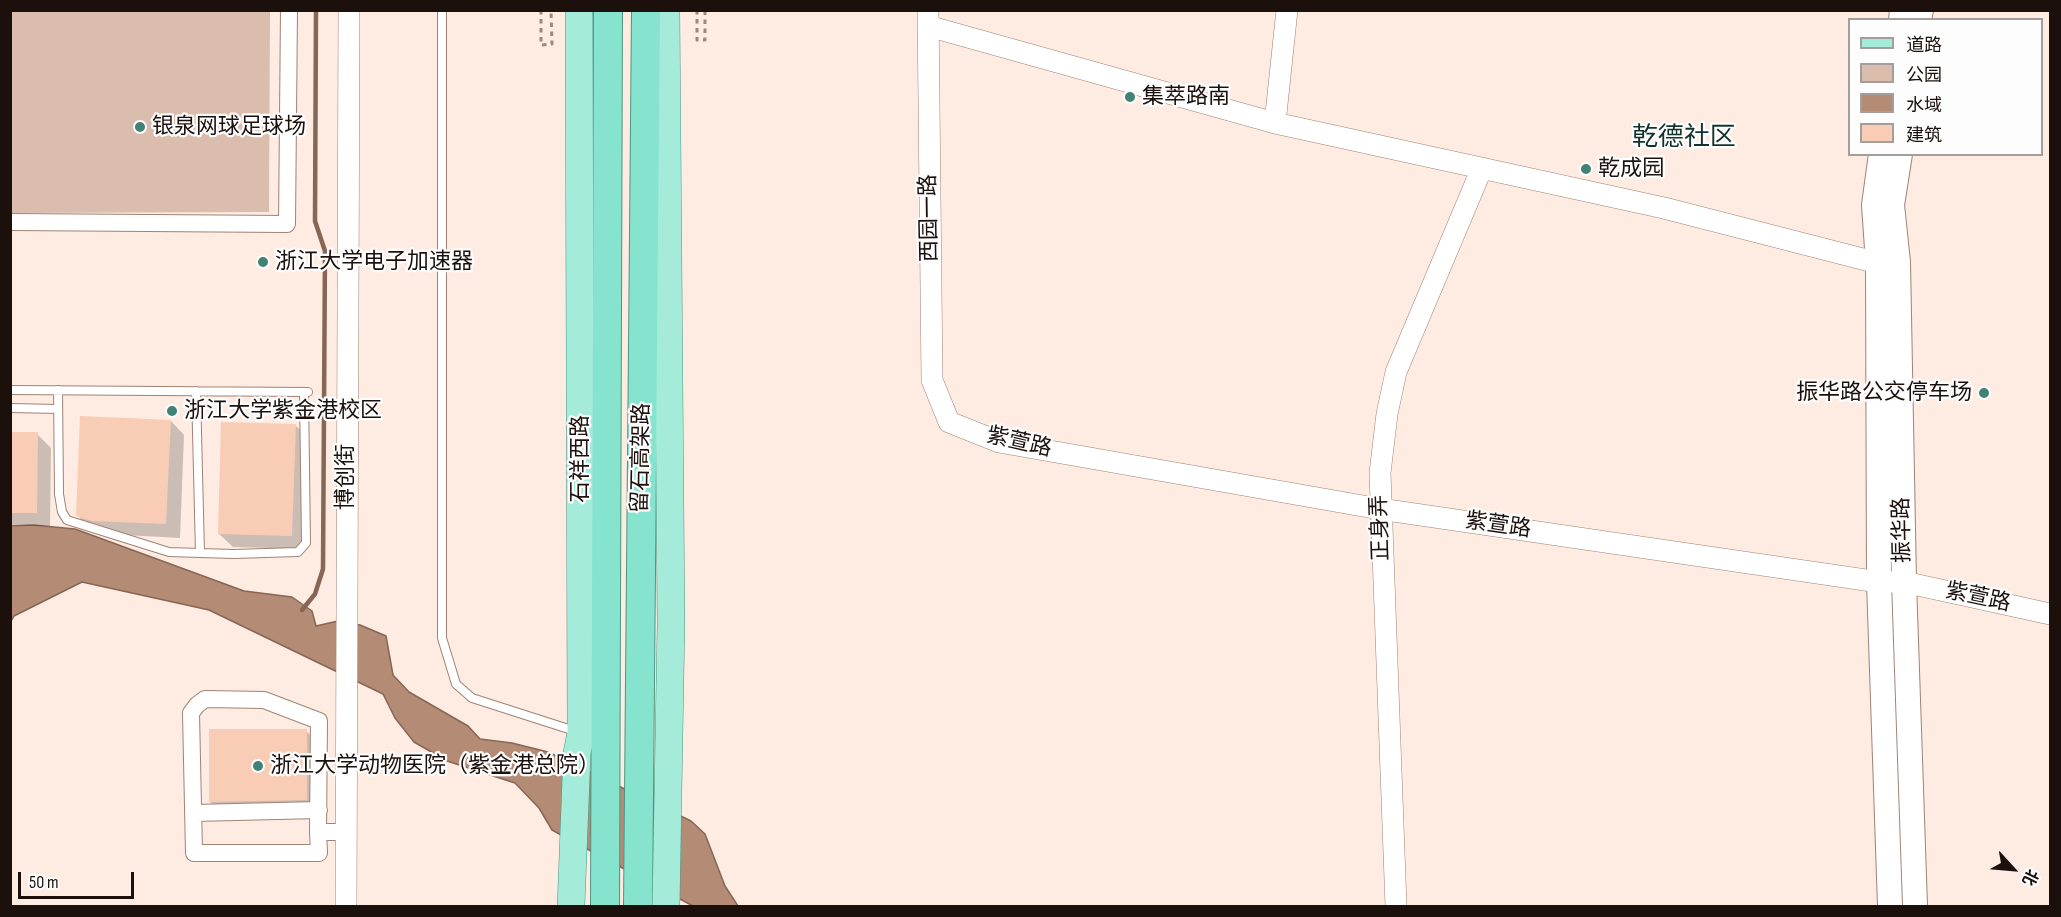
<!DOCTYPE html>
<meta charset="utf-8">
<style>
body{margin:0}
#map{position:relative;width:2061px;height:917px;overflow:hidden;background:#feebe1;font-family:"Sofia Sans Condensed","Noto Sans SC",sans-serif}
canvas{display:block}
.frame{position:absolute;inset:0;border:12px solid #1b100b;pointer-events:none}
.legend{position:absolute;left:1848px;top:18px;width:195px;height:138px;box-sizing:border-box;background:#fdfdfd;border:2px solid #a39e9c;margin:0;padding:8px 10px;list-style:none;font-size:18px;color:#1b100b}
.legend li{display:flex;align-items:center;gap:12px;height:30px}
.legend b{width:30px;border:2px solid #a39e9c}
.north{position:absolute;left:1983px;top:839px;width:60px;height:60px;-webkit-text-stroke:4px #fdfdfd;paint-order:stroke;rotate:116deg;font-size:16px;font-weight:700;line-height:24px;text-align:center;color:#1b100b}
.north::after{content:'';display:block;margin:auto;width:21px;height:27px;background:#1b100b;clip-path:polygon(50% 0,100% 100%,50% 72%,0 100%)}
.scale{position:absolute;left:18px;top:872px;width:116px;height:27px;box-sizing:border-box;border:3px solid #1b100b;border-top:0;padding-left:8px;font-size:18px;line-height:21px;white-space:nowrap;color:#1b100b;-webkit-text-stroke:4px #fdfdfd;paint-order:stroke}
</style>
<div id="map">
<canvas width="2061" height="917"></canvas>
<div class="frame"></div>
<ul class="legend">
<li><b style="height:8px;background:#a4ebda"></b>道路</li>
<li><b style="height:16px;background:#dbbdad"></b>公园</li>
<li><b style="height:16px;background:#b48b74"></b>水域</li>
<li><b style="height:16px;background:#f9ccb5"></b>建筑</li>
</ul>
<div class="north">北</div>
<div class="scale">50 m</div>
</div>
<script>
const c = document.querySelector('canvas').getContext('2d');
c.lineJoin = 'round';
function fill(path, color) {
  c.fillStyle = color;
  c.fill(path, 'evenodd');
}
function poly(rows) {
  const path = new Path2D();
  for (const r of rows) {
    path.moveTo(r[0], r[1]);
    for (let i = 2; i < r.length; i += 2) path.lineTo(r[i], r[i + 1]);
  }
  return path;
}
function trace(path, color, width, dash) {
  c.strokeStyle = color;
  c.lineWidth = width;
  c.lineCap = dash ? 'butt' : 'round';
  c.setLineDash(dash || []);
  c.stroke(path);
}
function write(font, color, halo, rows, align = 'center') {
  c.font = font + ' "Sofia Sans Condensed","Noto Sans SC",sans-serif';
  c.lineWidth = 4.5;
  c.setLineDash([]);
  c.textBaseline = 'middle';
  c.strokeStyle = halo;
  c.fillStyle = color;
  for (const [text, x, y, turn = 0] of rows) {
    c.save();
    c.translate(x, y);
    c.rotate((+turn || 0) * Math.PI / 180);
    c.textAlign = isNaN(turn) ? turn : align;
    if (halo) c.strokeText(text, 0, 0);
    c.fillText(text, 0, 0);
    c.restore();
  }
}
const green = poly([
 [10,11,270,11,269,212,11,213]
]);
const water = poly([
 [33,525,75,529,244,591,292,597,312,611,316,626,338,621,360,625,386,636,393,675,409,692,468,726,480,739,512,743,548,752,691,821,705,834,725,886,738,906,693,906,552,830,539,808,515,783,447,761,414,742,395,718,383,694,209,610,82,582,14,616,11,621,11,526,33,525]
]);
const shadow = poly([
 [171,421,184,435,180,538,107,534,91,529,77,515],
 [295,425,309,439,306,549,233,547,219,534],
 [10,434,37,434,51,448,50,526,10,525],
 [306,731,320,744,320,813,224,815,210,802]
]);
const stream = poly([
 [302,610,315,594,323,569,325,251,315,221,316,10]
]);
const building = poly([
 [80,416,171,420,166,524,92,521,76,516],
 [221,422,296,424,292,536,218,534],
 [10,432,38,432,37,513,10,513],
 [209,729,307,729,307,800,209,802]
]);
const path = poly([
 [541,10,541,45,552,44,551,10],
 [697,10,697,40,705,40,705,10]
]);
const service = poly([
 [442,10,442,638,456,684,472,698,578,732],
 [10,390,308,392],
 [58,390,59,494,62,512,67,520,169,552,233,554,298,552,306,543,304,392],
 [196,391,200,553],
 [10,408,58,409]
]);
const minor = poly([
 [10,222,287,224,289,10],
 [194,813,319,810],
 [318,832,319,721,264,700,205,699,197,705,191,713,194,853,319,853,318,832,346,832]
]);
const tertiary = poly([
 [928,10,932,380,949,422,999,442,1380,509,1879,582,1904,582,2050,614],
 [928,26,1275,123,1664,208,1878,263,1894,263],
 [1275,123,1287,10],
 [346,906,349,10],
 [1396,906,1380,473,1387,414,1396,372,1482,168]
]);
const secondary = poly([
 [1901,20,1902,10],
 [1919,20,1921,10],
 [1881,154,1874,205,1878,263,1879,582,1890,906],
 [1900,154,1892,205,1898,262,1904,582,1915,906]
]);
const primary = poly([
 [666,10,671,623,666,906],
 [571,906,577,753,581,733,579,10]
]);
const trunk = poly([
 [605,906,608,10],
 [638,906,646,10]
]);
const markers = [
 [1130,97,6,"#408273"],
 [140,127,6,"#408273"],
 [1586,169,6,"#408273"],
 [263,262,6,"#408273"],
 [1984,393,6,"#408273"],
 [172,411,6,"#408273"],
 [258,766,6,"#408273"]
];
const poiNames = [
 ["集萃路南",1142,97],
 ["银泉网球足球场",152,127],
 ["乾成园",1598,169],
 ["浙江大学电子加速器",275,262],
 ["振华路公交停车场",1972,393,"right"],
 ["浙江大学紫金港校区",184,411],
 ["浙江大学动物医院（紫金港总院）",270,766]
];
const streetNames = [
 ["西园一路",930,218,-91],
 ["紫萱路",1019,443,13],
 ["留石高架路",642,458,-89],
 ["石祥西路",581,459,-90],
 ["博创街",346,477,-90],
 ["紫萱路",1498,526,8],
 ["正身弄",1381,528,-92],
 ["振华路",1903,530,-91],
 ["紫萱路",1978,598,12]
];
const quarterNames = [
 ["乾德社区",1684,138]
];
fill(green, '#dbbdad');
fill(water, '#b48b74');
trace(water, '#866654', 1.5);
fill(shadow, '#0003');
trace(stream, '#866654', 4.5);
fill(building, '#f9ccb5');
trace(service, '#9f8374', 10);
trace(minor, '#9f8374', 18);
trace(tertiary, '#9f8374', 22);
trace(secondary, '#9f8374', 26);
trace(primary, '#4c9582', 28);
trace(trunk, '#4c9582', 30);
trace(path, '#978880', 3, [4.5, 4.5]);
trace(service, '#fff', 8);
trace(minor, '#fff', 16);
trace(tertiary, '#fff', 21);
trace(secondary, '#fff', 24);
trace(primary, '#a4ebda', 27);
trace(trunk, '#86e4ce', 28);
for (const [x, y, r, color] of markers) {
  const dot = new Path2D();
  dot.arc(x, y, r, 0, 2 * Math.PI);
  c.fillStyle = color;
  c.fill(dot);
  trace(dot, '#fdfdfd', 2);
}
write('22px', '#1b100b', '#fdfdfd', poiNames, 'left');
write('22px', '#1b100b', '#fdfdfd', streetNames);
write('26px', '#13322b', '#fdfdfd', quarterNames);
</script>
